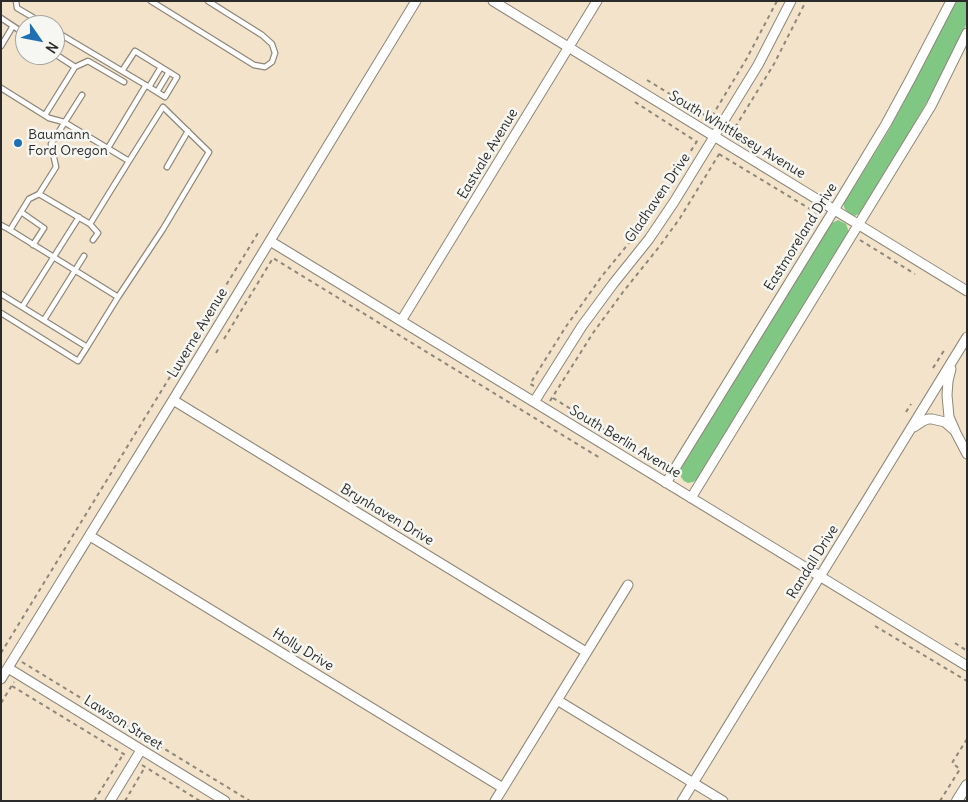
<!DOCTYPE html>
<style>
body{margin:0}
#map{position:relative;width:968px;height:802px;overflow:hidden;background:#f2e3ca;font-family:Delius,sans-serif}
canvas{display:block}
.frame{position:absolute;inset:0;border:2px solid #2b2b2b;pointer-events:none}
.north{position:absolute;left:15px;top:15px;width:50px;height:50px;box-sizing:border-box;background:#f6f6f2;border:1px solid #a5a5a2;border-radius:50%;rotate:123deg;font-size:14px;font-weight:700;line-height:20px;text-align:center;color:#2b2b2b}
.north::after{content:'';display:block;margin:auto;width:18px;height:22px;background:#1f6fb2;clip-path:polygon(50% 0,100% 100%,50% 72%,0 100%)}
</style>
<div id="map">
<canvas width="968" height="802"></canvas>
<div class="frame"></div>
<div class="north">N</div>
</div>
<script>
const c = document.querySelector('canvas').getContext('2d');
c.lineJoin = 'round';
function fill(path, color) {
  c.fillStyle = color;
  c.fill(path, 'evenodd');
}
function poly(rows) {
  const path = new Path2D();
  for (const r of rows) {
    path.moveTo(r[0], r[1]);
    for (let i = 2; i < r.length; i += 2) path.lineTo(r[i], r[i + 1]);
  }
  return path;
}
function trace(path, color, width, dash) {
  c.strokeStyle = color;
  c.lineWidth = width;
  c.lineCap = dash ? 'butt' : 'round';
  c.setLineDash(dash || []);
  c.stroke(path);
}
function write(font, color, halo, rows, align = 'center') {
  c.font = font + ' Delius,sans-serif';
  c.lineWidth = 5;
  c.setLineDash([]);
  c.textBaseline = 'middle';
  c.strokeStyle = halo;
  c.fillStyle = color;
  for (const [text, x, y, turn = 0] of rows) {
    c.save();
    c.translate(x, y);
    c.rotate((+turn || 0) * Math.PI / 180);
    c.textAlign = isNaN(turn) ? turn : align;
    if (halo) c.strokeText(text, 0, 0);
    c.fillText(text, 0, 0);
    c.restore();
  }
}
const green = poly([
 [956,1,967,1,967,23,932,93,905,140,862,212,855,216,850,214,846,211,844,207,844,203,889,130],
 [838,220,846,224,849,232,848,235,698,479,693,482,688,483,684,481,681,477,680,472,682,467,828,229,832,223]
]);
const path = poly([
 [647,80,711,119],
 [635,102,697,142],
 [708,123,747,58,777,1],
 [732,132,783,164],
 [731,134,774,64,806,1],
 [719,154,820,215],
 [860,240,915,274],
 [224,339,273,258,600,458],
 [216,353,219,348],
 [933,368,945,349],
 [534,386,530,384,565,328,602,276,638,232,658,203,699,138],
 [553,398,613,435],
 [550,401,593,333,623,292,659,247,680,218,721,151],
 [906,412,911,404],
 [875,626,967,681],
 [955,643,967,651],
 [1,653,258,233],
 [22,662,250,801],
 [12,686,127,756],
 [1,703,14,682],
 [142,765,200,801],
 [94,801,124,753],
 [125,801,145,767],
 [940,801,960,769,952,763,967,739]
]);
const service = poly([
 [16,1,17,8,46,25],
 [151,1,254,65,265,67,272,62,275,53,272,44,262,35,208,1],
 [1,18,13,26],
 [55,31,122,71,149,87,165,97,177,77,135,51,122,71],
 [1,46,13,26,25,34],
 [75,67,88,61,124,82],
 [149,87,161,67],
 [1,88,49,118,64,122,129,161,163,107,209,152,163,229,118,297],
 [157,92,169,72],
 [45,115,75,67,55,54],
 [108,148,146,85],
 [167,167,188,131],
 [39,194,90,224],
 [21,212,44,228,33,245],
 [1,225,10,230],
 [93,240,98,233,90,224,129,161],
 [1,294,87,347,118,297,10,230,29,199,39,194,56,167,51,144,82,95],
 [22,307,79,217],
 [1,313,78,361,87,347],
 [44,320,84,256]
]);
const minor = poly([
 [493,1,967,291],
 [270,241,967,666],
 [401,321,597,1],
 [951,369,948,381,947,395,949,417,956,433,967,454],
 [173,400,586,652],
 [534,402,582,326,613,284,649,239,674,202,758,65,791,1],
 [914,427,923,421,928,419,932,419,945,422,953,429],
 [666,483,834,210,886,124,911,78,951,1],
 [691,498,931,106,967,33],
 [90,536,503,788],
 [8,668,225,801],
 [1,679,173,400,416,1],
 [557,700,723,801],
 [110,801,141,750],
 [495,801,628,585],
 [682,801,967,337]
]);
const tertiary = poly([
 [957,801,967,785]
]);
const markers = [
 [18,143,5,"#1f6fb2"]
];
const poiNames = [
 ["Baumann",28,135],
 ["Ford Oregon",28,151]
];
const streetNames = [
 ["South Whittlesey Avenue",737,135,31],
 ["Eastvale Avenue",488,154,-59],
 ["Gladhaven Drive",658,198,-56],
 ["Eastmoreland Drive",801,237,-58],
 ["Luverne Avenue",198,333,-59],
 ["South Berlin Avenue",625,442,31],
 ["Brynhaven Drive",387,515,31],
 ["Randall Drive",813,562,-58],
 ["Holly Drive",303,650,31],
 ["Lawson Street",123,723,32]
];
fill(green, '#7fc783');
trace(service, '#8e877a', 7);
trace(minor, '#8e877a', 11);
trace(tertiary, '#8e877a', 12);
trace(path, '#8e877a', 2, [4, 4]);
trace(service, '#fff', 4.5);
trace(minor, '#fff', 9);
trace(tertiary, '#fff', 10);
for (const [x, y, r, color] of markers) {
  const dot = new Path2D();
  dot.arc(x, y, r, 0, 2 * Math.PI);
  c.fillStyle = color;
  c.fill(dot);
  trace(dot, '#f6f6f2', 2);
}
write('14px', '#2b2b2b', '#f6f6f2', poiNames, 'left');
write('14px', '#2b2b2b', '#f6f6f2', streetNames);
</script>
